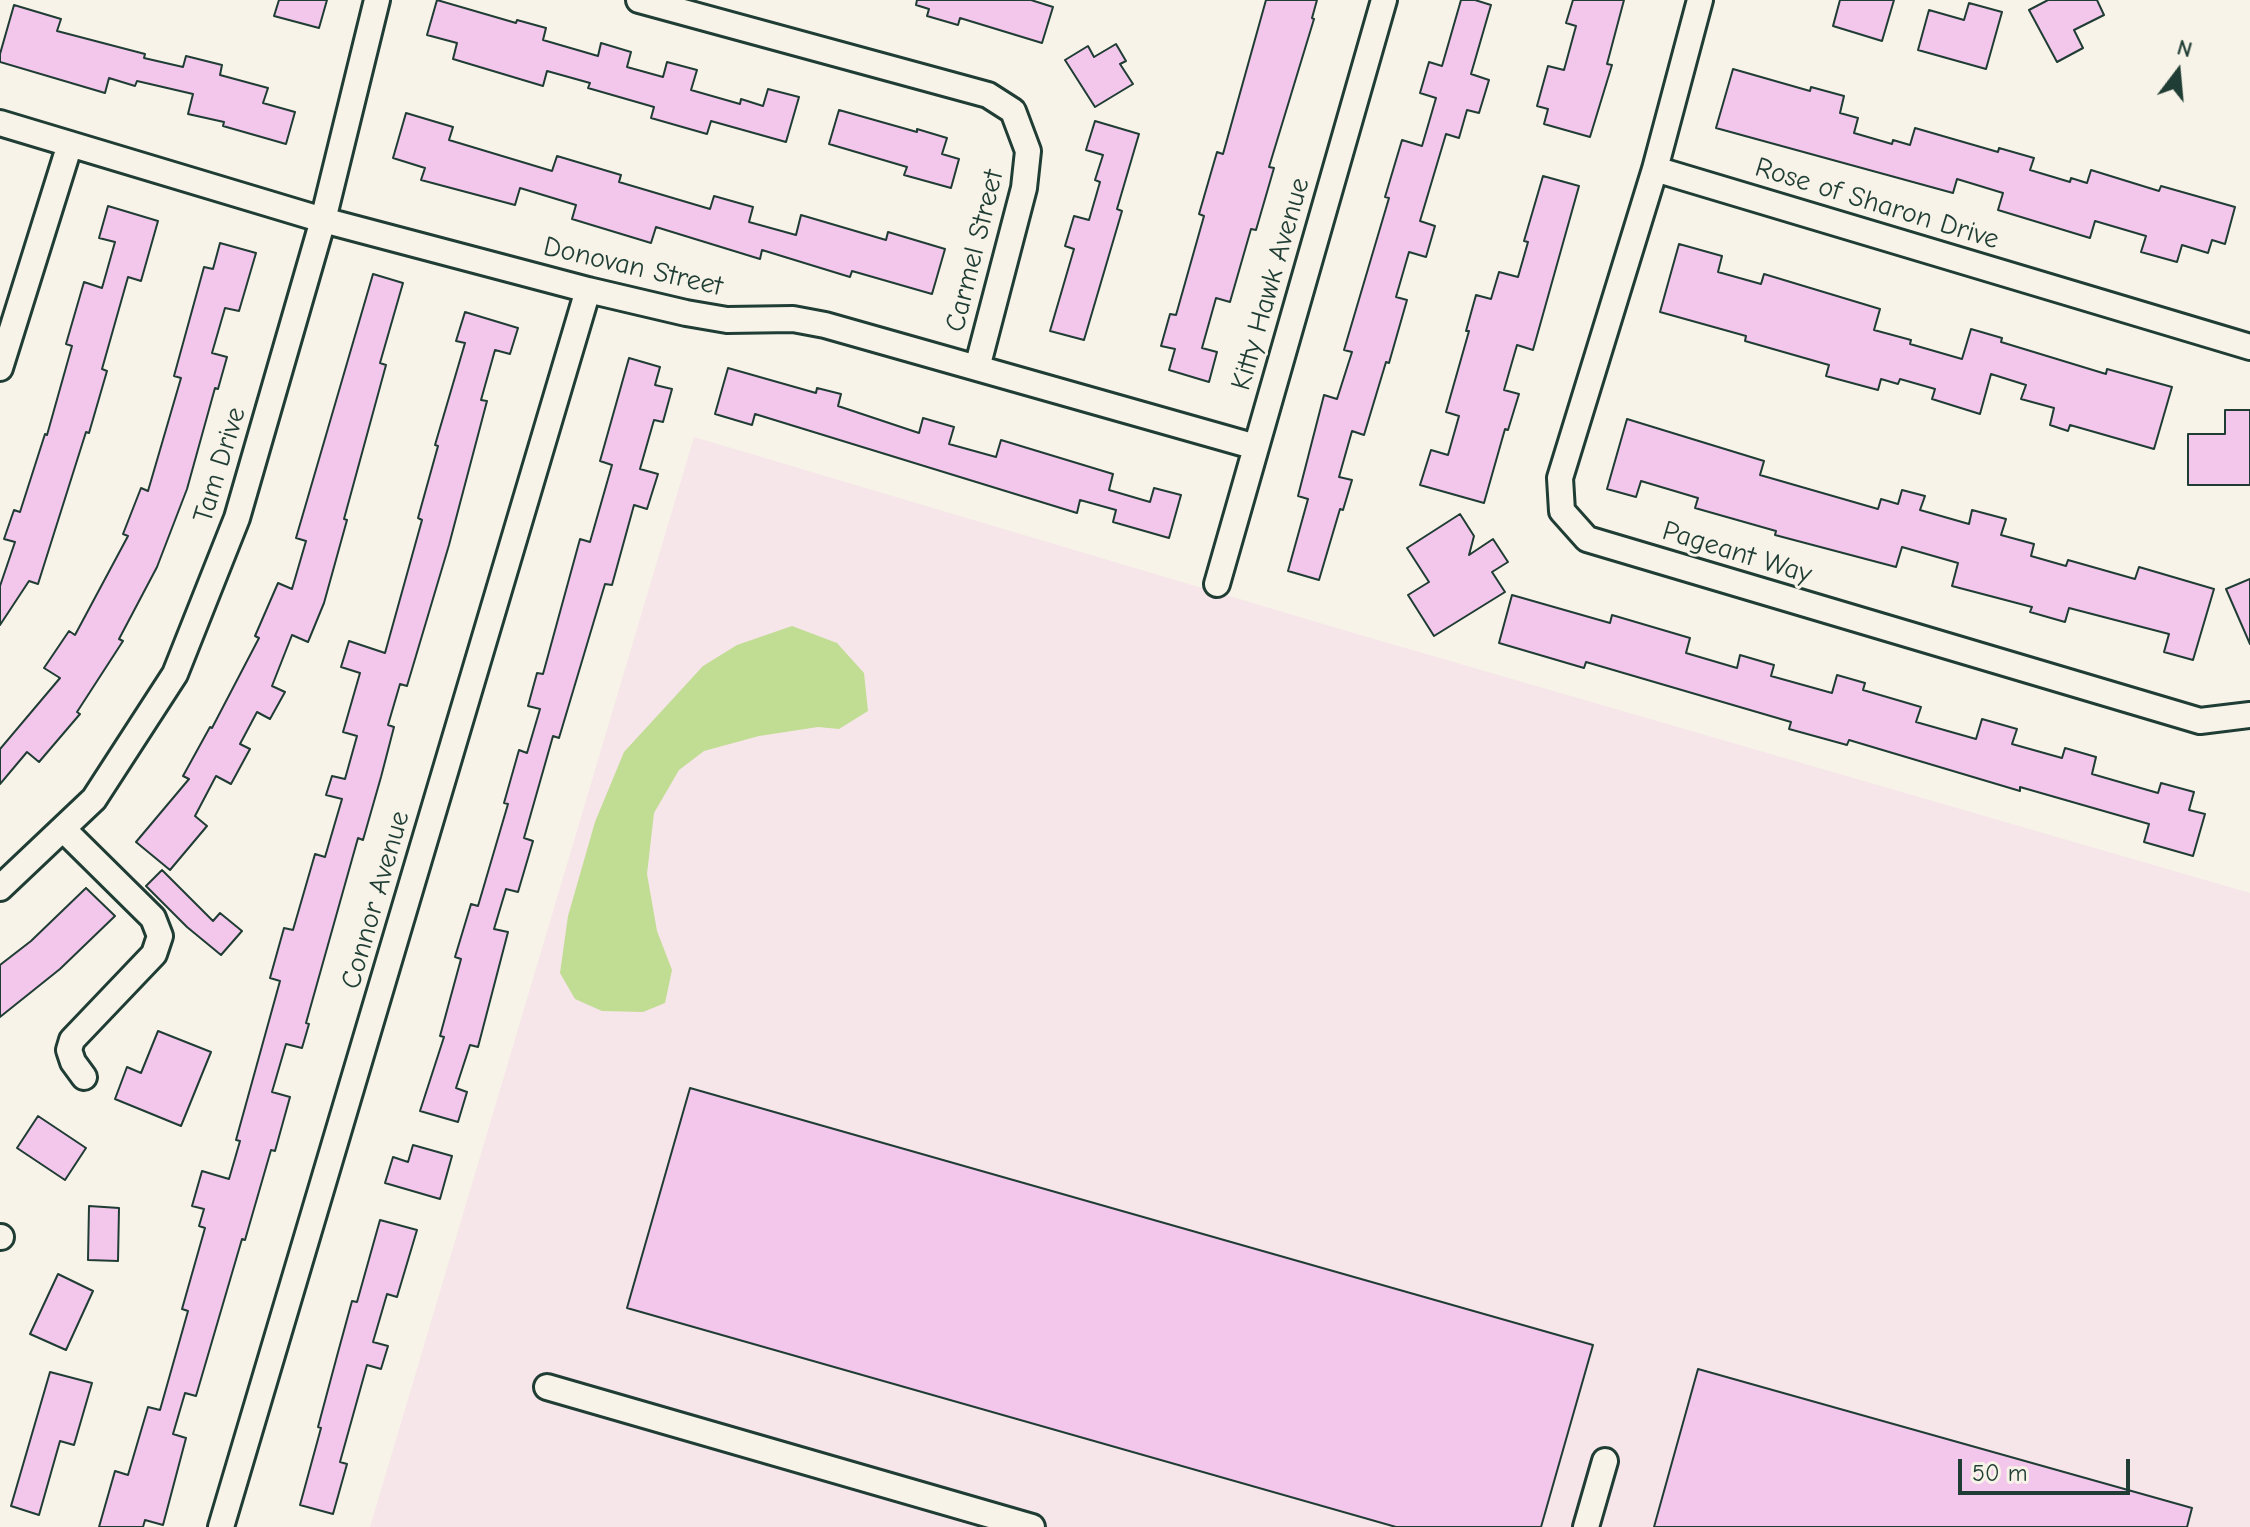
<!DOCTYPE html>
<style>
body{margin:0}
#map{position:relative;width:2250px;height:1527px;overflow:hidden;background:#f7f3e8;font-family:"Comic Neue",sans-serif}
canvas{display:block}
.north{position:absolute;left:2138px;top:32px;width:80px;height:80px;-webkit-text-stroke:6px #f7f3e8;paint-order:stroke;rotate:16deg;font-size:22px;font-weight:700;line-height:32px;text-align:center;color:#1f3d34}
.north::after{content:'';display:block;margin:auto;width:28px;height:36px;background:#1f3d34;clip-path:polygon(50% 0,100% 100%,50% 72%,0 100%)}
.scale{position:absolute;left:1958px;top:1459px;width:172px;height:36px;box-sizing:border-box;border:4px solid #1f3d34;border-top:0;padding-left:10px;font-size:24px;line-height:28px;white-space:nowrap;color:#1f3d34;-webkit-text-stroke:6px #f7f3e8;paint-order:stroke}
</style>
<div id="map">
<canvas width="2250" height="1527"></canvas>
<div class="north">N</div>
<div class="scale">50 m</div>
</div>
<script>
const c = document.querySelector('canvas').getContext('2d');
c.lineJoin = 'round';
function fill(path, color) {
  c.fillStyle = color;
  c.fill(path, 'evenodd');
}
function poly(rows) {
  const path = new Path2D();
  for (const r of rows) {
    path.moveTo(r[0], r[1]);
    for (let i = 2; i < r.length; i += 2) path.lineTo(r[i], r[i + 1]);
  }
  return path;
}
function trace(path, color, width, dash) {
  c.strokeStyle = color;
  c.lineWidth = width;
  c.lineCap = dash ? 'butt' : 'round';
  c.setLineDash(dash || []);
  c.stroke(path);
}
function write(font, color, halo, rows, align = 'center') {
  c.font = font + ' "Comic Neue",sans-serif';
  c.lineWidth = 6;
  c.setLineDash([]);
  c.textBaseline = 'middle';
  c.strokeStyle = halo;
  c.fillStyle = color;
  for (const [text, x, y, turn = 0] of rows) {
    c.save();
    c.translate(x, y);
    c.rotate((+turn || 0) * Math.PI / 180);
    c.textAlign = isNaN(turn) ? turn : align;
    if (halo) c.strokeText(text, 0, 0);
    c.fillText(text, 0, 0);
    c.restore();
  }
}
const built = poly([
 [694,437,1357,634,2250,893,2250,1527,370,1527]
]);
const green = poly([
 [792,626,837,643,864,673,868,711,839,729,818,727,759,736,704,751,679,770,654,813,647,874,657,931,672,970,665,1003,643,1012,602,1011,575,999,560,973,568,916,595,822,624,752,703,666,737,645]
]);
const building = poly([
 [279,0,327,0,319,28,274,16,279,0],
 [437,0,516,23,517,20,546,28,543,40,598,56,601,43,631,52,627,67,663,77,667,62,697,70,691,90,740,104,741,99,763,106,768,89,799,97,786,142,711,121,707,134,651,118,654,107,588,88,590,83,547,71,543,86,453,59,457,43,427,35,437,0],
 [917,0,1031,0,1053,7,1042,43,960,18,958,25,927,16,929,9,916,5,917,0],
 [1266,0,1317,0,1312,18,1314,19,1269,167,1274,168,1256,230,1251,229,1230,302,1216,298,1202,348,1217,352,1209,382,1169,370,1175,349,1161,346,1170,314,1176,315,1204,216,1199,214,1217,152,1223,154,1266,0],
 [1461,0,1475,0,1491,5,1471,74,1489,80,1479,113,1467,110,1459,138,1446,134,1420,221,1435,226,1426,257,1409,252,1396,297,1407,300,1389,363,1386,362,1364,435,1352,431,1339,477,1352,480,1343,510,1340,509,1319,580,1288,571,1308,499,1298,496,1324,395,1337,399,1352,352,1344,350,1389,198,1385,197,1402,140,1422,146,1436,98,1420,93,1429,62,1442,66,1461,0],
 [1573,0,1624,0,1607,64,1612,65,1590,137,1544,124,1548,109,1537,106,1548,66,1564,70,1576,26,1566,23,1573,0],
 [1840,0,1894,0,1882,41,1833,26,1840,0],
 [2048,0,2097,0,2104,15,2074,30,2083,48,2057,62,2029,10,2048,0],
 [1969,3,2002,12,1986,69,1918,50,1929,10,1964,20,1969,3],
 [14,5,61,19,57,31,145,54,144,58,183,67,186,56,222,65,220,75,268,88,263,103,295,112,286,144,223,126,224,122,188,114,193,94,137,81,135,86,109,78,105,93,0,62,0,54,14,5],
 [1116,44,1126,61,1120,64,1133,84,1095,107,1065,60,1088,46,1094,57,1116,44],
 [1733,69,1810,91,1811,87,1844,96,1840,113,1858,118,1854,133,1892,144,1893,140,1910,145,1915,128,1998,152,1999,148,2034,158,2030,170,2070,182,2071,178,2087,183,2091,170,2159,191,2161,186,2235,207,2225,244,2212,240,2208,253,2182,245,2177,262,2141,252,2146,236,2095,221,2090,238,1998,210,2003,193,1957,179,1953,193,1716,128,1733,69],
 [839,110,917,132,917,129,947,138,942,154,959,159,951,188,904,175,907,167,829,144,839,110],
 [406,113,453,127,449,140,552,171,557,156,621,175,619,182,710,209,714,196,753,207,749,222,796,235,801,215,886,240,888,232,945,249,932,294,852,271,850,277,762,250,760,259,656,227,651,243,572,219,576,205,520,188,515,205,421,180,425,168,393,158,406,113],
 [1095,121,1139,134,1117,209,1122,211,1084,340,1050,331,1074,249,1065,246,1074,216,1089,220,1100,182,1095,180,1103,155,1086,150,1095,121],
 [1543,176,1579,186,1533,350,1517,345,1504,390,1519,394,1508,430,1505,429,1484,503,1420,485,1431,450,1448,455,1459,416,1446,412,1469,331,1466,331,1476,295,1491,299,1499,272,1518,277,1528,242,1524,241,1543,176],
 [108,206,158,221,141,281,128,277,102,369,107,371,89,433,86,432,38,584,29,581,0,625,0,586,15,542,4,539,14,510,20,512,45,434,47,435,72,346,66,344,84,282,102,288,115,242,99,238,108,206],
 [220,243,256,253,239,311,225,308,212,353,227,357,218,389,215,388,187,489,157,567,119,639,123,641,77,712,80,714,39,762,27,752,0,784,0,749,60,678,44,668,69,631,75,635,128,536,123,534,141,488,148,491,181,378,174,376,204,267,213,269,220,243],
 [1679,244,1722,256,1718,272,1761,284,1764,274,1880,309,1874,330,1911,340,1910,344,1962,359,1971,329,2002,338,2001,342,2106,374,2107,369,2172,387,2154,449,2070,425,2068,431,2050,425,2054,408,2021,399,2026,385,1991,374,1980,414,1932,399,1935,389,1900,379,1898,384,1881,379,1878,390,1826,376,1829,365,1745,341,1746,336,1660,312,1679,244],
 [373,274,403,283,380,363,386,365,344,519,347,520,324,603,308,642,292,635,272,686,285,692,270,719,257,712,240,744,250,749,231,784,216,776,195,816,207,826,170,870,136,842,189,779,183,776,210,727,212,728,259,638,255,636,278,583,292,589,306,541,296,538,373,274],
 [465,312,518,328,510,354,495,350,481,400,487,401,449,545,407,686,400,684,388,725,394,727,381,777,363,840,358,838,306,1023,309,1024,302,1048,286,1044,272,1092,290,1097,275,1151,271,1150,245,1240,242,1239,196,1396,185,1393,173,1434,186,1438,163,1525,145,1520,143,1527,99,1527,115,1471,128,1475,148,1407,160,1410,188,1311,182,1309,205,1228,199,1226,204,1209,192,1206,202,1171,229,1179,240,1141,236,1140,280,981,270,978,284,928,293,930,315,854,325,857,342,799,326,795,332,776,345,779,357,736,343,732,360,673,341,667,349,641,385,653,422,520,418,518,438,446,435,445,465,343,456,341,465,312],
 [629,358,660,367,655,385,672,389,663,422,654,420,640,469,658,474,647,509,634,505,612,585,605,584,559,738,553,736,524,838,533,841,518,892,506,889,494,929,508,932,478,1047,470,1045,456,1088,467,1092,458,1122,420,1111,444,1037,440,1036,461,959,455,957,471,904,478,906,508,804,504,803,519,750,527,753,540,709,528,706,537,673,543,674,580,539,590,542,612,465,600,461,629,358],
 [728,368,816,393,817,388,841,394,838,406,919,433,923,418,954,427,949,444,996,457,1001,440,1113,474,1109,490,1150,502,1154,488,1181,495,1169,538,1113,522,1116,510,1080,500,1077,513,755,414,752,425,715,414,728,368],
 [2225,410,2250,410,2250,485,2188,485,2188,434,2225,434,2225,410],
 [1627,419,1764,461,1760,475,1878,509,1881,499,1898,504,1902,490,1925,496,1920,510,1969,524,1972,510,2006,519,2001,535,2034,544,2031,556,2066,566,2068,560,2135,579,2139,567,2214,589,2193,660,2164,652,2169,634,2069,608,2065,622,2030,612,2032,607,1952,586,1958,563,1902,547,1896,567,1775,535,1776,531,1695,508,1698,498,1641,481,1636,497,1607,489,1627,419],
 [1460,514,1474,536,1469,555,1493,539,1508,562,1492,572,1505,592,1434,636,1408,595,1429,582,1407,548,1460,514],
 [2250,579,2250,644,2226,589,2250,579],
 [1512,595,1610,623,1612,615,1690,638,1686,653,1737,668,1740,655,1774,665,1771,676,1832,693,1837,675,1865,683,1863,690,1921,707,1916,722,1976,739,1982,719,2017,729,2012,744,2062,758,2065,748,2096,757,2092,774,2158,793,2161,783,2194,792,2189,810,2205,814,2193,856,2144,842,2149,824,2020,787,2020,791,1849,740,1847,745,1789,729,1791,722,1586,662,1584,668,1499,643,1512,595],
 [162,870,213,921,220,913,242,931,221,955,187,927,146,886,162,870],
 [86,888,115,916,60,969,0,1017,0,965,31,941,86,888],
 [158,1031,211,1052,181,1126,115,1099,127,1067,141,1073,158,1031],
 [690,1088,1593,1345,1541,1527,1396,1527,627,1308,690,1088],
 [38,1116,86,1148,65,1180,17,1148,38,1116],
 [413,1145,452,1156,440,1199,385,1183,393,1157,408,1162,413,1145],
 [89,1206,119,1208,118,1261,88,1260,89,1206],
 [380,1220,417,1230,397,1297,387,1294,373,1342,388,1346,381,1369,367,1365,340,1462,347,1464,333,1514,300,1505,321,1428,318,1427,337,1356,352,1301,357,1302,380,1220],
 [58,1274,93,1291,66,1350,30,1334,58,1274],
 [1698,1369,2192,1508,2187,1527,1654,1527,1698,1369],
 [50,1372,92,1383,74,1445,60,1441,39,1515,11,1506,50,1372]
]);
const minor = poly([
 [639,0,988,95,1013,111,1028,151,1024,188,977,368],
 [1700,0,1655,169,1560,478,1562,511,1587,539,2200,721,2250,715],
 [0,123,323,220,588,290,686,313,727,320,793,319,825,325,1256,447],
 [1655,169,2250,347],
 [0,368,70,144],
 [1217,584,1384,0],
 [63,829,153,918,160,936,154,954,72,1040,69,1050,73,1062,84,1077],
 [0,888,94,799,175,674,237,518,323,220,377,0],
 [0,1237,1,1237],
 [547,1387,1032,1527],
 [221,1527,588,290],
 [1586,1527,1605,1461]
]);
const streetNames = [
 ["Rose of Sharon Drive",1877,204,17],
 ["Carmel Street",975,251,-76],
 ["Donovan Street",633,267,13],
 ["Kitty Hawk Avenue",1271,284,-74],
 ["Tam Drive",220,465,-73],
 ["Pageant Way",1737,553,17],
 ["Connor Avenue",376,900,-74]
];
fill(built, '#f6e6e9');
fill(green, '#c1dc93');
fill(building, '#f3c6eb');
trace(building, '#1f3d34', 2);
trace(minor, '#1f3d34', 30);
trace(minor, '#f7f3e8', 24);
write('28px', '#1f3d34', '#f7f3e8', streetNames);
</script>
